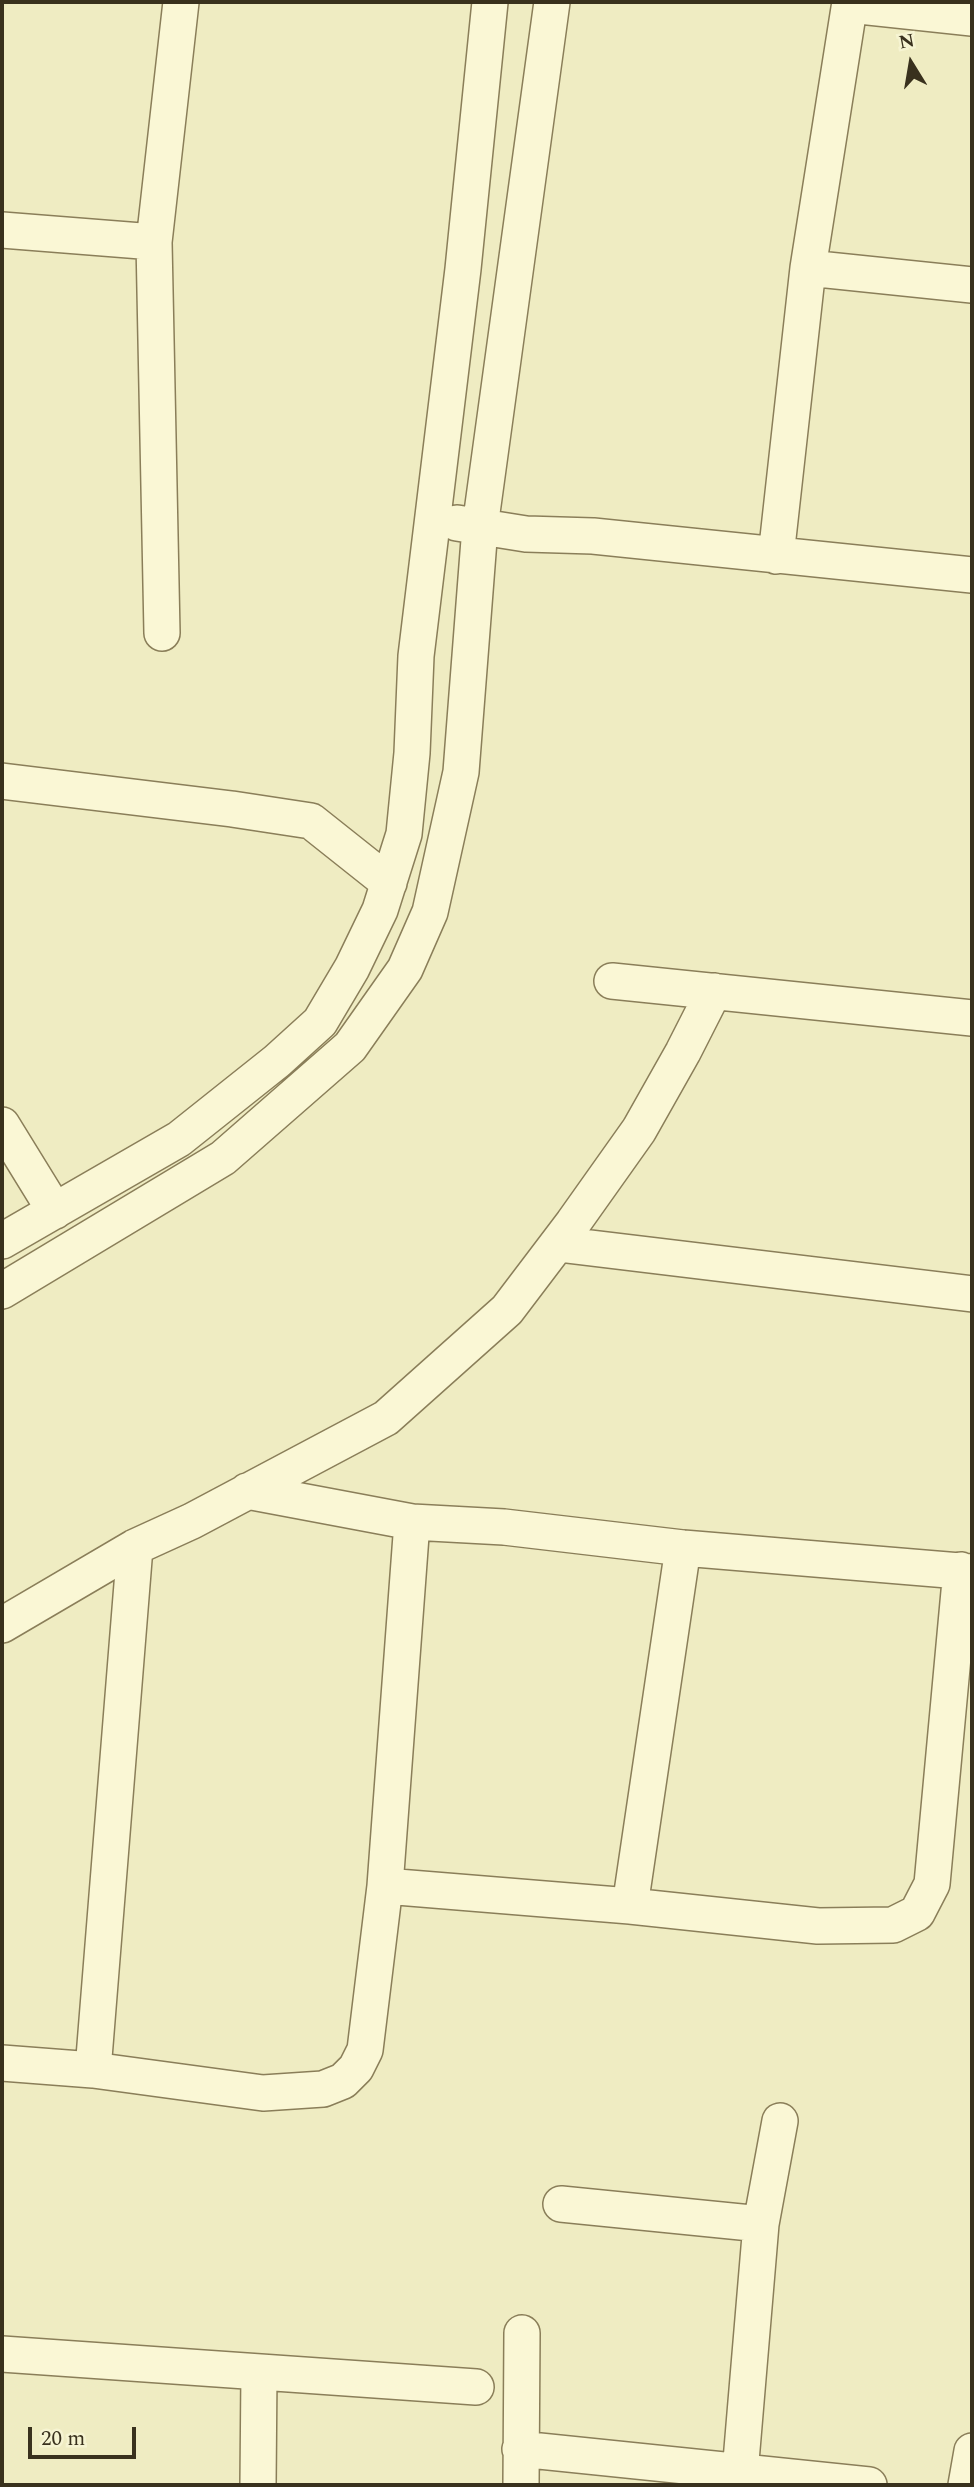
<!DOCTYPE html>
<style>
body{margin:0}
#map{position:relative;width:974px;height:2487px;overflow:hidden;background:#efecc2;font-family:Spectral,serif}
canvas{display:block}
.frame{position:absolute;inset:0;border:4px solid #39311d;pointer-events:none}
.north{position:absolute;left:876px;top:28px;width:70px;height:70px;-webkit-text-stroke:5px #f6f4d2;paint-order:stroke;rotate:349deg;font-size:19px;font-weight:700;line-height:28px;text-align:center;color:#39311d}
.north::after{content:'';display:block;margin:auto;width:24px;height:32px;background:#39311d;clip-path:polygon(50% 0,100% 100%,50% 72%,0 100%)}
.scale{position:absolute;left:28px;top:2427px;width:108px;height:32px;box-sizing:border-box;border:4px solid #39311d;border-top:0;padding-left:9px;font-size:21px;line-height:24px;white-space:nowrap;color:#39311d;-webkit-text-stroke:5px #f6f4d2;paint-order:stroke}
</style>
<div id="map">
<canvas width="974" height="2487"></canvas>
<div class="frame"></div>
<div class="north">N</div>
<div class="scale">20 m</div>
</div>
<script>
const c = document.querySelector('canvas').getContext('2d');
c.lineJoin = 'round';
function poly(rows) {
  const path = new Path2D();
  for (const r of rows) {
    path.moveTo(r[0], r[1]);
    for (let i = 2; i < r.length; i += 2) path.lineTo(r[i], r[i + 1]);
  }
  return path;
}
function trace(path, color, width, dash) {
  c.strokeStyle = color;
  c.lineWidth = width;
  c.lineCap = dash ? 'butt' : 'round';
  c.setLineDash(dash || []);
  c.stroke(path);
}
const street = poly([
 [850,5,972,18],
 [2,230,154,242],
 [808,268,972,285],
 [457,523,526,534,593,536,972,575],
 [776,556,808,268,850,2],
 [162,633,154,242,181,2],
 [2,781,232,809,311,821,389,883],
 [612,981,972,1018],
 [2,1125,55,1211],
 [2,1241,179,1139,277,1061,320,1022,352,968,380,910,404,834,412,753,416,656,463,269,490,2],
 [558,1244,972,1294],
 [2,1291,223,1158,350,1047,405,969,430,912,461,772,480,527,552,2],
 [247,1491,412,1522,504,1527,683,1548,972,1572],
 [2,1625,135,1547,192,1521,386,1418,507,1310,573,1223,639,1130,683,1052,714,991],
 [385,1886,630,1906,818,1926,893,1925,917,1913,932,1884,961,1570],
 [630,1906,683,1548],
 [2,2063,93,2070,263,2093,323,2089,343,2081,356,2068,365,2050,385,1886,412,1522],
 [93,2070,135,1547],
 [561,2204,761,2224],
 [2,2354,476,2387],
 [520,2449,869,2485],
 [740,2473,761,2224,780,2121],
 [258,2485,259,2372],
 [521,2485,522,2333],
 [966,2485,972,2451]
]);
trace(street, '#8a7e59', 38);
trace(street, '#faf7d5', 35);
</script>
